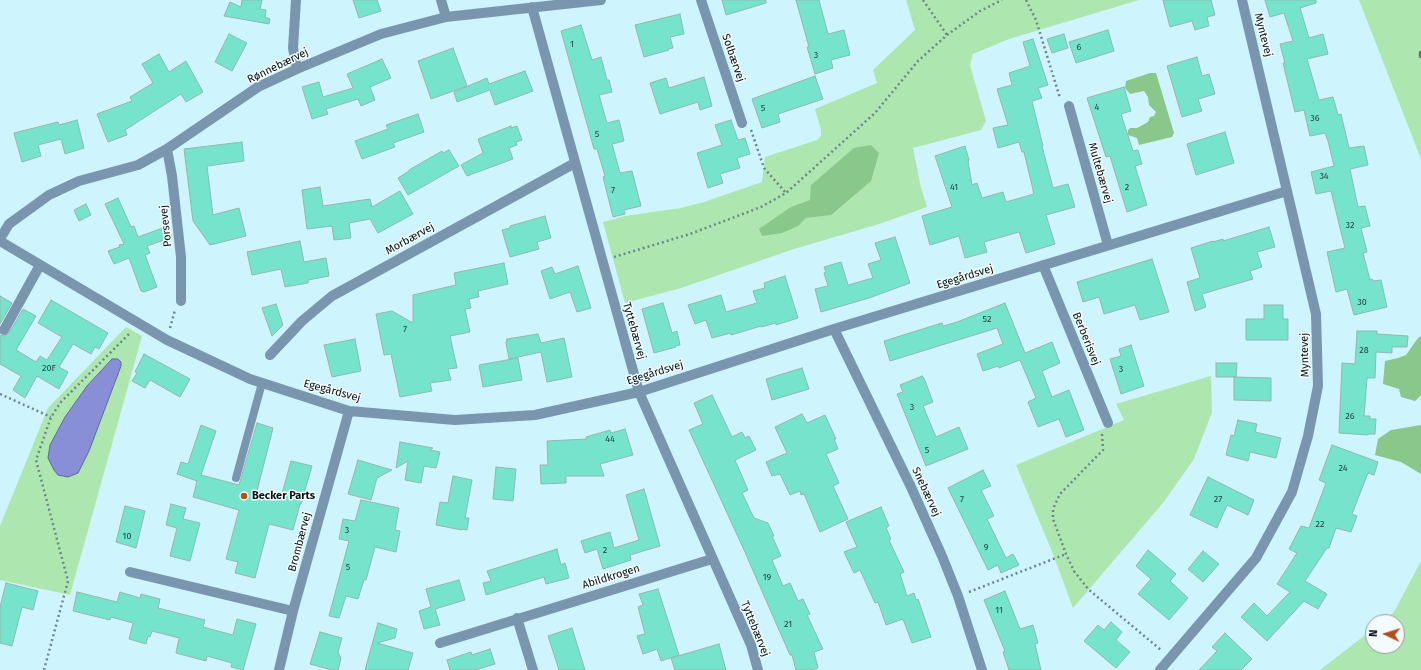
<!DOCTYPE html>
<meta charset="utf-8">
<style>
body{margin:0}
#map{position:relative;width:1421px;height:670px;overflow:hidden;background:#cef4fd;font-family:"Fira Sans",sans-serif}
canvas{display:block}
.north{position:absolute;left:1365px;top:614px;width:40px;height:40px;box-sizing:border-box;background:#f4fbfd;border:1px solid #949ea0;border-radius:50%;rotate:274deg;font-size:11px;font-weight:700;line-height:16px;text-align:center;color:#051215}
.north::after{content:'';display:block;margin:auto;width:14px;height:18px;background:#b34e1d;clip-path:polygon(50% 0,100% 100%,50% 72%,0 100%)}
</style>
<div id="map">
<canvas width="1421" height="670"></canvas>
<div class="north">N</div>
</div>
<script>
const c = document.querySelector('canvas').getContext('2d');
c.lineJoin = 'round';
function fill(path, color) {
  c.fillStyle = color;
  c.fill(path, 'evenodd');
}
function poly(rows) {
  const path = new Path2D();
  for (const r of rows) {
    path.moveTo(r[0], r[1]);
    for (let i = 2; i < r.length; i += 2) path.lineTo(r[i], r[i + 1]);
  }
  return path;
}
function trace(path, color, width, dash) {
  c.strokeStyle = color;
  c.lineWidth = width;
  c.lineCap = dash ? 'butt' : 'round';
  c.setLineDash(dash || []);
  c.stroke(path);
}
function write(font, color, halo, rows, align = 'center') {
  c.font = font + ' "Fira Sans",sans-serif';
  c.lineWidth = 3;
  c.setLineDash([]);
  c.textBaseline = 'middle';
  c.strokeStyle = halo;
  c.fillStyle = color;
  for (const [text, x, y, turn = 0] of rows) {
    c.save();
    c.translate(x, y);
    c.rotate((+turn || 0) * Math.PI / 180);
    c.textAlign = isNaN(turn) ? turn : align;
    if (halo) c.strokeText(text, 0, 0);
    c.fillText(text, 0, 0);
    c.restore();
  }
}
const green = poly([
 [906,0,1139,0,1009,39,973,54,970,65,986,121,981,130,913,148,921,188,927,207,879,224,794,249,681,288,625,303,603,222,625,216,681,208,704,202,762,182,765,157,817,140,821,136,821,130,815,109,877,83,873,70,915,30],
 [1359,0,1421,0,1421,159],
 [126,327,142,336,70,595,0,580,0,526,48,408],
 [1211,376,1212,412,1194,459,1163,503,1073,608,1053,554,1016,465,1124,420,1116,404],
 [1421,561,1421,670,1320,670,1373,629,1373,646,1397,646,1397,622,1382,622,1394,612]
]);
const forest = poly([
 [1150,73,1156,73,1174,133,1172,137,1139,145,1137,138,1128,135,1128,130,1130,128,1137,128,1148,122,1150,117,1154,116,1156,112,1149,105,1148,97,1144,91,1130,94,1125,88,1126,81],
 [871,145,879,153,871,181,831,215,806,218,798,226,782,233,762,236,759,229,791,207,810,200,811,185,854,148],
 [1421,336,1421,395,1415,401,1401,397,1399,389,1383,384,1385,361,1398,358,1406,355,1418,338],
 [1421,425,1421,474,1401,462,1375,455,1378,439,1391,430]
]);
const water = poly([
 [112,359,118,359,121,362,121,366,89,451,78,473,68,477,58,475,54,470,48,458,50,445,65,417,87,386,112,359]
]);
const stream = poly([
 [1421,53,1421,56]
]);
const building = poly([
 [242,0,262,0,260,9,266,10,265,17,270,19,269,24,224,16,230,2,241,7,242,0],
 [353,0,377,0,381,11,359,18,353,0],
 [722,0,766,0,766,3,726,15,722,0],
 [796,0,819,0,828,34,844,30,850,55,831,60,833,68,815,74,807,47,809,47,796,0],
 [1163,0,1211,0,1215,15,1207,17,1209,26,1195,30,1192,21,1170,27,1163,0],
 [1265,0,1316,0,1316,3,1300,8,1309,38,1323,34,1328,54,1307,59,1319,100,1333,97,1338,115,1341,114,1349,148,1364,146,1368,165,1350,169,1358,207,1365,206,1370,226,1361,228,1367,252,1363,253,1370,280,1372,279,1373,281,1381,280,1387,307,1354,315,1347,289,1336,292,1327,252,1345,248,1331,191,1316,194,1311,172,1334,166,1328,141,1325,133,1310,136,1304,110,1295,112,1283,63,1285,63,1280,44,1293,41,1284,13,1270,17,1265,0],
 [680,14,684,34,670,37,673,48,668,49,669,50,644,57,635,25,680,14],
 [581,25,592,60,601,57,607,80,609,80,612,92,599,95,607,123,619,120,624,141,612,144,620,173,632,171,641,206,624,210,625,214,613,217,603,177,605,176,597,149,594,149,561,31,581,25],
 [1108,30,1114,51,1076,63,1069,42,1108,30],
 [229,34,247,43,232,71,215,62,229,34],
 [1064,34,1068,48,1052,53,1047,39,1064,34],
 [1033,39,1048,85,1038,88,1042,98,1032,101,1043,146,1042,146,1053,188,1068,184,1075,207,1046,215,1055,244,1039,249,1026,253,1019,232,984,242,987,252,965,258,959,236,930,245,922,216,952,207,935,156,965,146,969,160,968,161,972,185,977,183,982,198,1003,192,1006,202,1034,194,1024,152,1022,152,1019,142,998,148,993,128,1008,125,997,89,1012,85,1009,73,1030,66,1023,42,1033,39],
 [453,48,467,86,431,99,418,61,453,48],
 [159,54,169,72,186,61,203,92,186,102,181,94,125,130,127,135,108,142,97,114,132,101,130,97,153,83,142,64,159,54],
 [1197,57,1202,76,1209,74,1215,94,1198,99,1202,111,1182,117,1167,66,1197,57],
 [382,59,391,78,370,87,375,100,361,106,358,99,326,109,328,114,312,119,302,87,319,82,323,97,353,88,347,74,382,59],
 [525,71,533,91,495,105,490,90,457,102,454,92,487,78,489,84,525,71],
 [815,76,823,99,778,114,780,122,762,128,752,99,815,76],
 [704,77,712,106,700,110,698,102,660,114,650,83,666,78,669,88,704,77],
 [1124,87,1131,111,1121,114,1133,151,1138,150,1142,164,1135,166,1147,205,1127,212,1110,156,1106,157,1087,98,1124,87],
 [418,114,424,132,393,143,395,147,362,159,355,141,388,129,386,125,418,114],
 [77,120,84,148,65,154,61,139,38,145,41,156,22,162,14,133,58,122,59,125,77,120],
 [731,120,738,140,745,138,750,154,737,158,740,168,720,174,723,183,708,188,697,153,722,145,715,125,731,120],
 [511,126,511,128,517,126,522,140,516,142,517,145,509,148,513,159,467,176,461,165,483,153,478,139,511,126],
 [1225,132,1234,163,1196,175,1187,144,1225,132],
 [242,142,244,161,207,166,213,215,239,208,246,236,210,245,193,221,184,149,242,142],
 [449,150,459,166,408,195,398,178,409,171,409,170,442,151,443,153,449,150],
 [320,187,323,206,370,199,372,207,400,191,413,214,378,233,370,219,349,223,351,238,334,240,332,226,307,229,302,190,320,187],
 [118,198,131,227,134,226,138,237,168,226,172,237,147,246,150,253,145,255,157,287,144,292,141,291,129,258,114,264,108,251,120,247,119,245,124,244,105,204,118,198],
 [86,204,91,215,79,221,74,210,86,204],
 [545,216,551,238,537,242,539,249,510,257,502,230,510,228,510,226,545,216],
 [1269,227,1275,247,1257,252,1262,267,1250,271,1253,279,1202,294,1206,307,1195,311,1187,282,1200,278,1191,248,1213,241,1213,242,1223,239,1223,241,1269,227],
 [895,237,910,283,869,298,821,312,815,289,828,286,824,273,826,272,824,267,841,262,848,285,873,278,868,264,881,260,875,243,895,237],
 [300,241,304,262,326,258,329,276,308,280,308,283,285,287,281,269,252,275,247,252,300,241],
 [1152,259,1169,312,1140,320,1135,305,1104,314,1099,297,1083,302,1077,282,1152,259],
 [504,263,508,284,478,291,479,297,469,299,471,308,465,309,470,332,450,336,457,368,448,369,451,380,430,383,432,391,400,397,391,354,384,355,376,314,392,311,413,323,413,295,456,285,454,273,504,263],
 [578,266,591,308,577,312,570,292,550,299,541,271,552,267,555,274,578,266],
 [785,276,798,318,776,325,776,323,761,327,761,326,731,335,731,333,712,338,706,320,695,324,688,305,721,295,726,312,757,303,753,291,765,288,764,283,785,276],
 [0,296,12,303,0,324,0,296],
 [51,300,108,333,99,349,95,347,91,354,73,344,59,367,68,372,59,389,37,376,25,398,13,390,21,376,0,364,0,335,4,336,9,333,23,309,36,316,16,350,36,362,40,356,47,360,62,337,38,323,51,300],
 [663,303,672,333,677,331,680,345,675,346,676,347,654,353,642,309,663,303],
 [1005,303,1025,353,1052,342,1060,363,1042,371,1052,397,1069,390,1084,430,1066,437,1059,419,1038,427,1028,402,1036,398,1020,360,999,368,998,366,983,371,977,354,1003,344,997,328,890,361,884,341,942,323,943,326,957,322,1005,303],
 [276,304,283,325,272,336,262,308,276,304],
 [1264,305,1283,305,1283,319,1288,319,1288,340,1246,340,1246,319,1264,319,1264,305],
 [1357,331,1377,331,1377,334,1408,336,1407,347,1392,347,1392,353,1376,352,1375,378,1367,378,1364,416,1370,416,1370,419,1376,419,1375,434,1369,434,1368,435,1339,433,1342,363,1355,364,1357,331],
 [538,334,541,343,564,338,572,377,547,382,541,352,509,359,506,343,507,339,538,334],
 [355,339,361,371,332,377,324,345,355,339],
 [1131,345,1144,386,1121,394,1110,359,1121,356,1119,349,1131,345],
 [144,354,190,379,180,397,150,380,145,388,132,381,137,373,135,372,144,354],
 [518,358,522,380,483,387,479,365,518,358],
 [1216,363,1237,363,1236,377,1216,377,1216,363],
 [802,368,809,389,772,400,766,379,802,368],
 [922,376,924,378,933,402,923,406,936,437,959,427,968,449,926,466,897,394,903,392,900,385,922,376],
 [1234,377,1271,378,1271,401,1234,400,1234,377],
 [712,395,732,437,742,432,745,438,749,436,756,450,735,460,748,490,742,493,754,518,768,523,774,536,772,536,781,556,772,560,783,586,790,583,798,601,803,599,810,614,807,615,823,649,814,652,818,668,811,670,796,670,792,655,790,655,744,550,689,430,703,424,694,403,712,395],
 [802,414,807,423,825,415,836,439,834,439,838,449,826,454,839,483,833,486,848,519,820,532,804,494,801,495,800,491,790,495,780,474,772,476,766,462,787,453,775,427,802,414],
 [1238,420,1257,424,1255,432,1281,438,1276,458,1250,452,1248,461,1226,455,1231,435,1234,436,1238,420],
 [257,423,273,428,257,491,281,497,291,461,312,466,301,504,300,504,293,530,269,524,255,578,235,573,238,562,226,559,239,510,193,497,197,481,177,474,181,462,188,464,201,425,216,431,201,475,239,485,257,423],
 [625,429,633,455,600,464,604,476,566,476,566,483,541,484,540,465,548,465,547,441,587,439,586,437,610,430,611,433,625,429],
 [400,442,433,448,430,450,440,452,436,468,424,466,421,483,405,480,408,461,396,468,400,442],
 [1332,445,1378,462,1374,475,1368,473,1352,514,1357,516,1351,532,1336,528,1329,548,1327,548,1305,581,1327,594,1318,609,1304,601,1267,641,1241,617,1254,603,1267,616,1290,592,1277,584,1297,553,1289,549,1301,526,1309,528,1326,483,1319,480,1332,445],
 [358,460,392,470,377,478,371,500,348,494,358,460],
 [496,467,516,469,513,501,493,499,496,467],
 [983,470,991,486,981,490,994,516,987,519,1006,558,1013,554,1019,565,1001,573,998,565,988,570,948,488,983,470],
 [453,476,472,480,465,518,469,518,467,530,462,529,462,530,436,525,440,502,448,503,453,476],
 [1208,477,1254,500,1248,515,1227,505,1217,528,1190,515,1208,477],
 [644,489,660,546,630,555,631,560,603,569,597,549,585,553,581,541,610,532,614,548,639,540,626,495,644,489],
 [361,500,399,508,395,530,400,531,396,552,375,547,366,580,364,580,358,599,346,596,339,618,329,616,349,541,339,539,343,519,355,521,361,500],
 [171,504,186,508,183,519,200,523,190,561,170,556,177,528,166,525,171,504],
 [125,506,145,511,136,548,116,542,125,506],
 [881,507,889,526,886,528,891,539,889,540,904,572,900,574,907,596,914,593,916,600,918,599,931,637,912,643,903,619,886,625,878,602,875,603,860,570,854,573,844,552,857,547,846,522,881,507],
 [557,549,561,565,565,563,569,578,546,584,544,577,486,595,483,583,491,581,487,571,557,549],
 [1148,550,1176,574,1170,581,1188,598,1169,620,1138,594,1151,579,1136,566,1148,550],
 [1203,551,1219,564,1203,582,1188,569,1203,551],
 [459,580,465,600,435,609,440,625,424,629,419,611,431,607,426,589,459,580],
 [6,583,38,591,33,610,22,607,12,646,0,643,0,607,6,583],
 [658,589,679,655,661,661,657,649,643,654,637,636,645,634,638,607,643,605,639,594,658,589],
 [1005,591,1020,629,1033,625,1038,643,1035,644,1041,670,1009,670,1003,652,1005,651,984,600,1005,591],
 [77,592,117,602,120,592,140,598,141,594,160,599,158,608,205,620,203,627,233,635,237,619,256,624,243,670,231,667,232,663,207,656,206,661,176,653,179,638,152,631,150,637,148,636,146,644,129,639,133,623,111,617,110,620,73,611,77,592],
 [1111,622,1122,632,1116,640,1130,652,1116,668,1084,641,1098,625,1104,630,1111,622],
 [378,623,397,629,395,638,377,643,413,653,408,670,365,670,378,623],
 [572,628,585,670,559,670,548,636,572,628],
 [320,632,342,638,338,652,341,658,338,670,332,670,310,664,320,632],
 [1225,633,1252,659,1241,670,1199,670,1217,651,1212,647,1225,633],
 [719,644,726,670,675,670,671,658,719,644],
 [490,649,495,664,475,670,450,670,447,660,471,652,472,655,490,649]
]);
const path = poly([
 [923,0,947,35],
 [1026,0,1036,20,1060,98],
 [751,130,764,168,786,193],
 [614,257,690,234,761,207,786,193,875,113,918,61,947,35,980,11,1002,0],
 [170,328,175,310],
 [0,394,51,417],
 [1102,434,1103,450,1060,494,1053,509,1053,519,1066,554,1074,571,1088,589,1161,650],
 [969,592,1066,554],
 [44,670,68,581,36,460,51,417,61,402,131,332]
]);
const service = poly([
 [236,478,262,383]
]);
const minor = poly([
 [296,0,293,48,297,69],
 [441,0,446,17],
 [701,0,742,123],
 [532,7,639,392,751,645,758,670],
 [1069,106,1108,245],
 [167,149,172,176,181,257,181,301],
 [0,239,9,224,49,195,79,181,138,165,167,149,258,87,297,69,381,34,446,17,601,0],
 [0,241,167,340,250,379,349,411,455,420,535,415,639,392,834,329,1287,191],
 [1043,265,1108,423],
 [834,329,911,487,942,556,958,596,982,670],
 [4,330,40,265],
 [270,355,302,321,332,296,575,163],
 [130,572,293,611],
 [517,618,533,670],
 [440,643,712,559],
 [279,670,293,611,349,411],
 [1160,670,1256,558,1292,492,1308,436,1318,386,1316,314,1242,0]
]);
const markers = [
 [244,496,4,"#b34e1d"]
];
const numberNames = [
 ["1",572,44],
 ["6",1079,47],
 ["3",816,55],
 ["4",1097,107],
 ["5",763,108],
 ["36",1315,118],
 ["5",597,134],
 ["34",1324,176],
 ["41",954,187],
 ["2",1127,187],
 ["7",613,190],
 ["32",1350,225],
 ["30",1362,302],
 ["52",987,319],
 ["7",405,329],
 ["28",1364,350],
 ["20F",49,368],
 ["3",1121,369],
 ["3",912,407],
 ["26",1350,416],
 ["44",610,439],
 ["5",927,450],
 ["24",1343,468],
 ["7",962,499],
 ["27",1218,499],
 ["22",1320,524],
 ["3",347,530],
 ["10",127,536],
 ["9",986,547],
 ["2",605,550],
 ["5",348,567],
 ["19",767,577],
 ["11",999,610],
 ["21",788,624]
];
const streetNames = [
 ["Myntevej",1263,35,76],
 ["Solbærvej",733,58,71],
 ["Rønnebærvej",278,66,-26],
 ["Multebærvej",1100,173,74],
 ["Porsevej",166,226,-96],
 ["Morbærvej",410,239,-29],
 ["Egegårdsvej",965,277,-17],
 ["Tyttebærvej",634,331,74],
 ["Berberisvej",1086,339,68],
 ["Myntevej",1305,355,-91],
 ["Egegårdsvej",655,373,-17],
 ["Egegårdsvej",332,391,15],
 ["Snebærvej",926,492,65],
 ["Brombærvej",300,542,-75],
 ["Abildkrogen",611,577,-17],
 ["Tyttebærvej",755,629,68]
];
const poiNames = [
 ["Becker Parts",252,496]
];
fill(green, '#ade6ae');
fill(forest, '#89c78a');
fill(water, '#898fd7');
trace(water, '#616a9d', 1);
trace(stream, '#616a9d', 4.5);
fill(building, '#76e3cd');
trace(building, '#93b7ae', 1);
trace(path, '#6d878d', 2.5, [2, 3]);
trace(service, '#7a96ae', 8);
trace(minor, '#7a96ae', 10);
for (const [x, y, r, color] of markers) {
  const dot = new Path2D();
  dot.arc(x, y, r, 0, 2 * Math.PI);
  c.fillStyle = color;
  c.fill(dot);
  trace(dot, '#f4fbfd', 1.5);
}
write('9px', '#214643', null, numberNames);
write('11px', '#051215', '#f4fbfd', streetNames);
write('bold 11px', '#051215', '#f4fbfd', poiNames, 'left');
</script>
